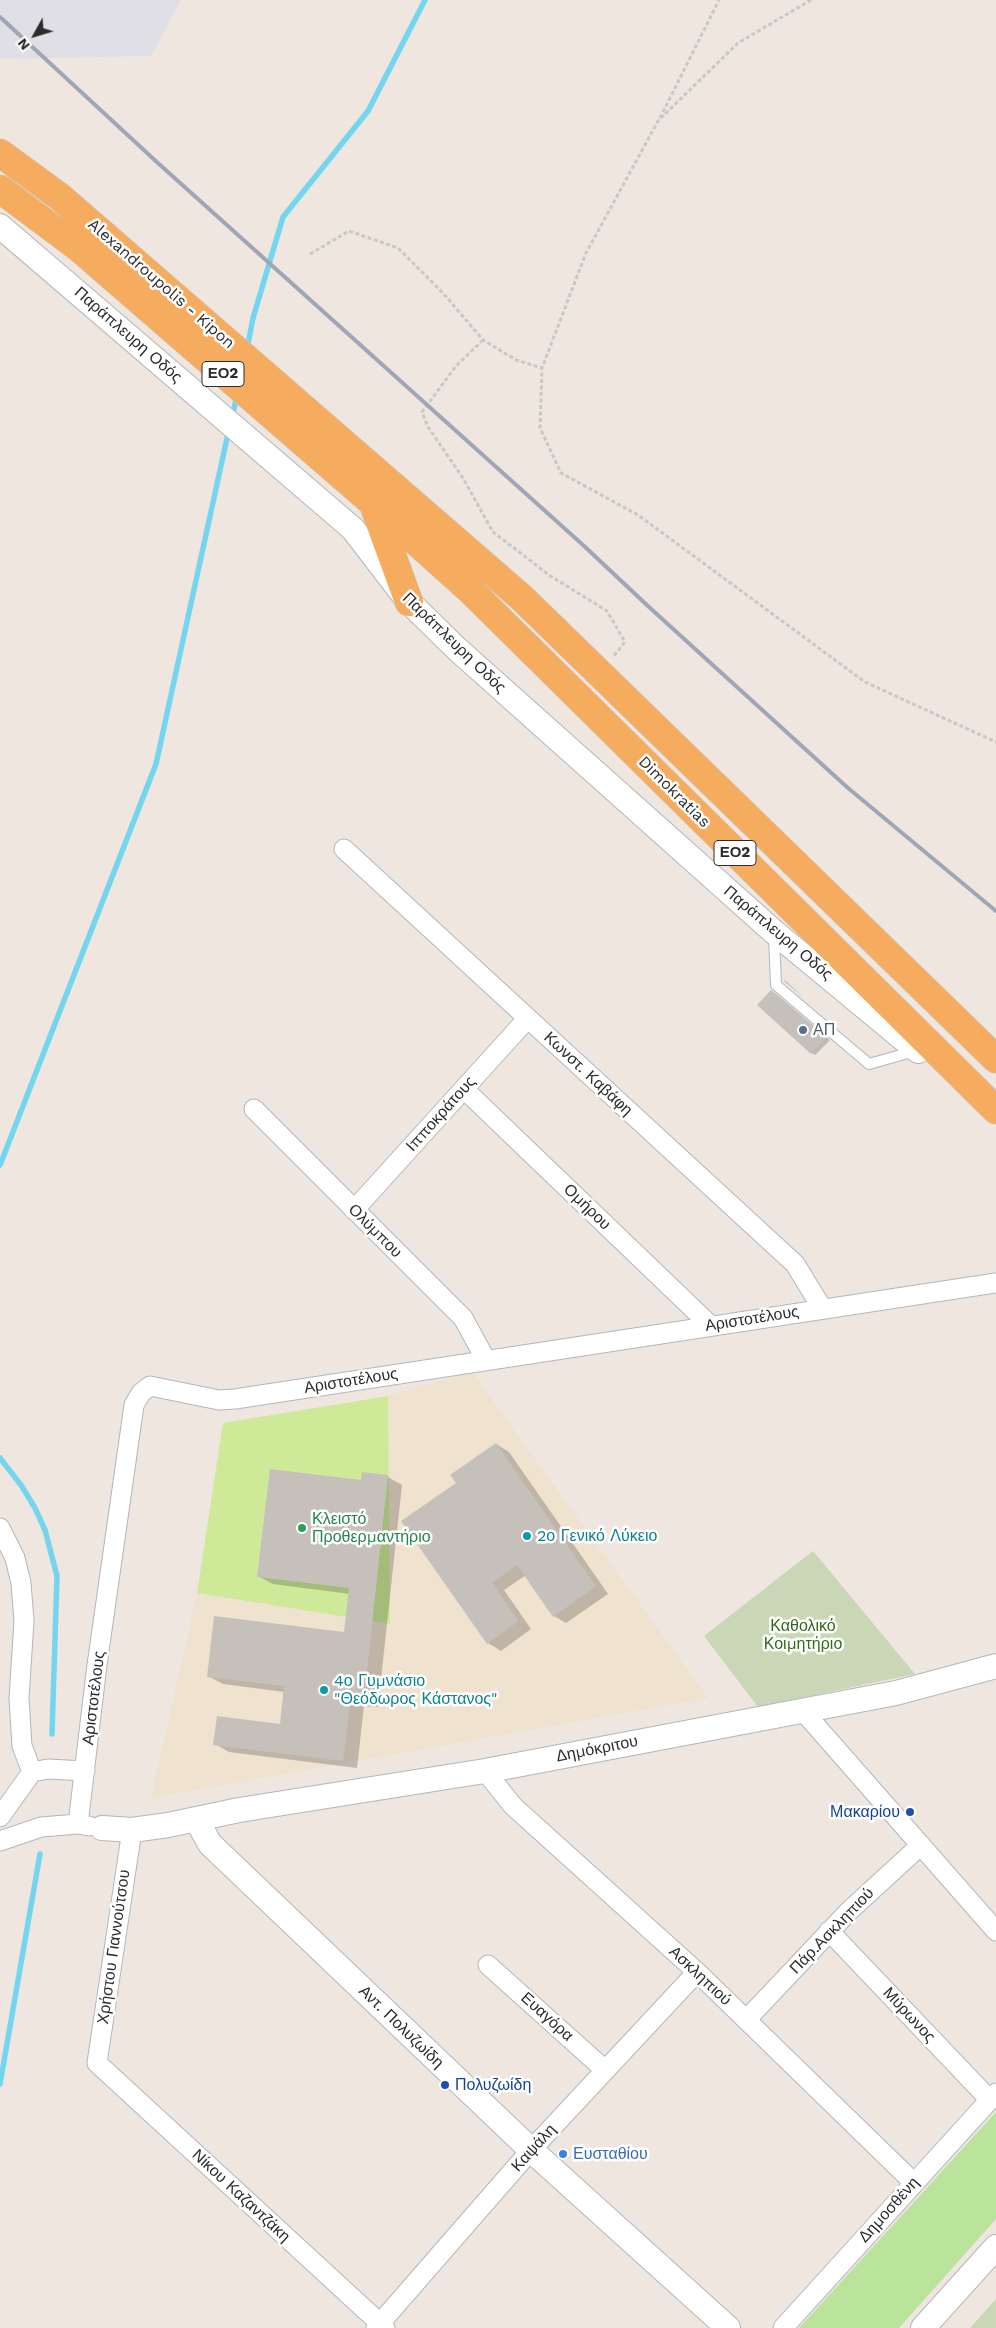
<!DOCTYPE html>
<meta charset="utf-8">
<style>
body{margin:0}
#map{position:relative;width:996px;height:2328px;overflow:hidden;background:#eee6df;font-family:"Work Sans",sans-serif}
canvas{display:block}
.north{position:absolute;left:10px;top:10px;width:50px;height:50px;-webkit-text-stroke:4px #fff;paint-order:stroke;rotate:231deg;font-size:14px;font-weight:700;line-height:20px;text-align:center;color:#2c2c2c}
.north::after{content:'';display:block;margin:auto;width:18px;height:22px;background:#2c2c2c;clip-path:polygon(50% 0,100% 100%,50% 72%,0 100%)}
</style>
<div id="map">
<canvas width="996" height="2328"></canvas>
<div class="north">N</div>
</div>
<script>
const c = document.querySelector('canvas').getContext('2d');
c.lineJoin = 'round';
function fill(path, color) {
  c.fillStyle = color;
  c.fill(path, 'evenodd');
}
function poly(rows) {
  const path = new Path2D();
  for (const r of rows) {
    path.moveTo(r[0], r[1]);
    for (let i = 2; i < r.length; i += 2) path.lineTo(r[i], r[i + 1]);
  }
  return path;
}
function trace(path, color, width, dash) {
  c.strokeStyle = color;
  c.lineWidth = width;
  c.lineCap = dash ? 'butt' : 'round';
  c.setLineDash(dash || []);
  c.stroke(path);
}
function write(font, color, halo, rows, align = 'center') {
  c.font = font + ' "Work Sans",sans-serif';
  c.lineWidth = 5;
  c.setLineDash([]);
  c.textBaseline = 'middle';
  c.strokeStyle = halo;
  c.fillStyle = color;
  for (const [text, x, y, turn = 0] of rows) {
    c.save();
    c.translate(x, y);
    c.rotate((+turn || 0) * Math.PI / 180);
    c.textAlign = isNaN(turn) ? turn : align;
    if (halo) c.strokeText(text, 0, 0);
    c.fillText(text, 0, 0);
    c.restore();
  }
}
const industrial = poly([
 [0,0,181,0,151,56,0,59]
]);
const education = poly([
 [472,1372,708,1698,151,1798,197,1593,390,1624,388,1396]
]);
const green = poly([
 [996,2112,996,2219,899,2328,799,2328]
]);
const cemetery = poly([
 [813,1551,915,1674,758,1707,704,1636],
 [996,2299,996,2328,970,2328]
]);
const pitch = poly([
 [388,1396,390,1624,197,1593,223,1423]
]);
const shadow = poly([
 [784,980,787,982,804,998,784,981],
 [775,993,830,1040,815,1055,812,1053],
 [496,1444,509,1452,608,1594,566,1623,554,1616,526,1575,504,1590,531,1629,501,1651,488,1643,457,1483],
 [363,1474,388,1477,402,1485,378,1707,364,1706,357,1768,229,1752,215,1744,281,1725,285,1692,223,1684,208,1676,345,1633,350,1594,273,1584,258,1576,362,1482]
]);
const stream = poly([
 [247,349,253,318,283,217,368,111,425,0],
 [232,418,237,395],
 [0,1165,156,764,229,429],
 [0,1458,21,1485,35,1508,45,1530,57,1576,52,1734],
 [0,2084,40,1854]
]);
const building = poly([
 [771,990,827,1037,811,1054,757,1005],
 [496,1443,596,1586,553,1617,517,1565,492,1583,519,1621,487,1644,401,1521,456,1483,450,1475],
 [270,1469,361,1480,362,1472,388,1475,364,1700,351,1698,343,1761,213,1745,217,1716,280,1724,284,1686,207,1677,214,1616,344,1632,349,1588,257,1577]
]);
const path = poly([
 [811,0,738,43,658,121,586,253,542,368,540,428,561,473,638,515,865,682,996,742],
 [660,118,719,0],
 [310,254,349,231,398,248,443,293,483,340,516,360,542,368],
 [483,340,456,366,422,412,428,427,463,478,493,532,549,575,607,611,625,642,613,657]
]);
const service = poly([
 [774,935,776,985,869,1064,915,1051]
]);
const minor = poly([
 [344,849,795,1264,822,1308],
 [464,1089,711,1326],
 [254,1109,463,1318,486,1360],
 [354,1210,528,1018],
 [0,1528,15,1558,21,1583,24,1621,19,1698,22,1746,32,1772],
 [802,1710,996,1931],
 [485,1771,513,1806,697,1972,914,2183],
 [0,1817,32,1772,48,1769,85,1771],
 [78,1824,97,1665,134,1405,141,1393,150,1386,219,1400,235,1399,996,1283],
 [132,1830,97,2063,385,2328],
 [0,1841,41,1827,78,1824,89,1826],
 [829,1931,989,2099],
 [488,1965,605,2070],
 [746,2020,849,1911,921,1845],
 [376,2328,531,2150,697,1972],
 [783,2328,996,2093]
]);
const tertiary = poly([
 [0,226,353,529,409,602,457,649,774,932,918,1051],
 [196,1819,210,1844,531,2150,728,2328],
 [102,1828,132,1830,168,1825,239,1810,485,1771,896,1693,996,1666],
 [923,2328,996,2247]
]);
const trunk = poly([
 [0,153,60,197,97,229,522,598,996,1059],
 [0,189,79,248,373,503,470,590,996,1110],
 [375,509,409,602]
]);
const rail = poly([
 [0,17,159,164,583,545,649,607,848,788,996,911]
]);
const markers = [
 [803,1030,5,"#5c6f8a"],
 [302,1528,5,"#2e9e5b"],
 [527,1536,5,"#0f9aa8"],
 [324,1690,5,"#0f9aa8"],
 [910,1812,5,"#1a4fb4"],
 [445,2085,5,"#1a4fb4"],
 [563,2154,5,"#3f7fe0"]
];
const shields = [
 [223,374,42],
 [735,853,42]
];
const shieldNames = [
 ["ΕΟ2",223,374],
 ["ΕΟ2",735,853]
];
const streetNames = [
 ["Alexandroupolis - Kipon",161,284,41],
 ["Παράπλευρη Οδός",128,335,41],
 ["Παράπλευρη Οδός",454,643,44],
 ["Dimokratias",674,792,45],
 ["Παράπλευρη Οδός",778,933,40],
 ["Κωνστ. Καβάφη",588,1074,43],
 ["Ιπποκράτους",441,1114,-48],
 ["Ομήρου",587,1207,44],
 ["Ολύμπου",375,1231,45],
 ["Αριστοτέλους",752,1319,-9],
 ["Αριστοτέλους",351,1381,-9],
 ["Αριστοτέλους",94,1698,-83],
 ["Δημόκριτου",597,1749,-11],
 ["Πάρ.Ασκληπιού",832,1931,-46],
 ["Χρήστου Γιαννούτσου",114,1947,-82],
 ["Ασκληπιού",700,1976,43],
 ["Μύρωνος",909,2015,47],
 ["Ευαγόρα",547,2017,42],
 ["Αντ. Πολυζωίδη",401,2027,44],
 ["Καψάλη",534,2148,-48],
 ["Νίκου Καζαντζάκη",241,2196,43],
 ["Δημοσθένη",889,2210,-48]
];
const serviceNames = [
 ["ΑΠ",813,1030]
];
const leisureNames = [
 ["Κλειστό",312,1519],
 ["Προθερμαντήριο",312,1537]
];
const cultureNames = [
 ["2ο Γενικό Λύκειο",537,1536],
 ["4ο Γυμνάσιο",334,1681],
 ["\"Θεόδωρος Κάστανος\"",334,1699]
];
const parkNames = [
 ["Καθολικό",803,1626],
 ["Κοιμητήριο",803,1644]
];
const transitNames = [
 ["Μακαρίου",900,1812],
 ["Πολυζωίδη",455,2085,"left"]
];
const shopNames = [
 ["Ευσταθίου",573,2154]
];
fill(industrial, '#e1dfe6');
fill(education, '#efe2cf');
fill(green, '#bae39c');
fill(cemetery, '#c9d7b6');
fill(pitch, '#ceea98');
fill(shadow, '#0003');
trace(stream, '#74d6ee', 5.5);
fill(building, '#c6c0bb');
trace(service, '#b2b6bf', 12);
trace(minor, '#b2b6bf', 21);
trace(tertiary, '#b2b6bf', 26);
trace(trunk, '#c8c8c8', 29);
trace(path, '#c8c8c8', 3, [4, 2.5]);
trace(service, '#fff', 10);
trace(minor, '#fff', 19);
trace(tertiary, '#fff', 24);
trace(trunk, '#f6ac5e', 28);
trace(rail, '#a1a6b6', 4);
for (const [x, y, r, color] of markers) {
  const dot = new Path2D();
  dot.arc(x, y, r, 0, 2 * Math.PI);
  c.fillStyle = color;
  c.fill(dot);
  trace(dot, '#fff', 2);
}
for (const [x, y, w] of shields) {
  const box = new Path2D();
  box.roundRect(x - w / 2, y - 12.5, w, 25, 4);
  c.fillStyle = '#fff';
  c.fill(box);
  trace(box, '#2c2c2c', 1);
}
write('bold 15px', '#2c2c2c', null, shieldNames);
write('16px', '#2c2c2c', '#fff', streetNames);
write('16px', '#4e5e75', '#fff', serviceNames, 'left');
write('16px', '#27864d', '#fff', leisureNames, 'left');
write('16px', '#0d838f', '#fff', cultureNames, 'left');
write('16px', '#326a1b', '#fff', parkNames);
write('16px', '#164399', '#fff', transitNames, 'right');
write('16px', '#366cbe', '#fff', shopNames, 'left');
</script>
